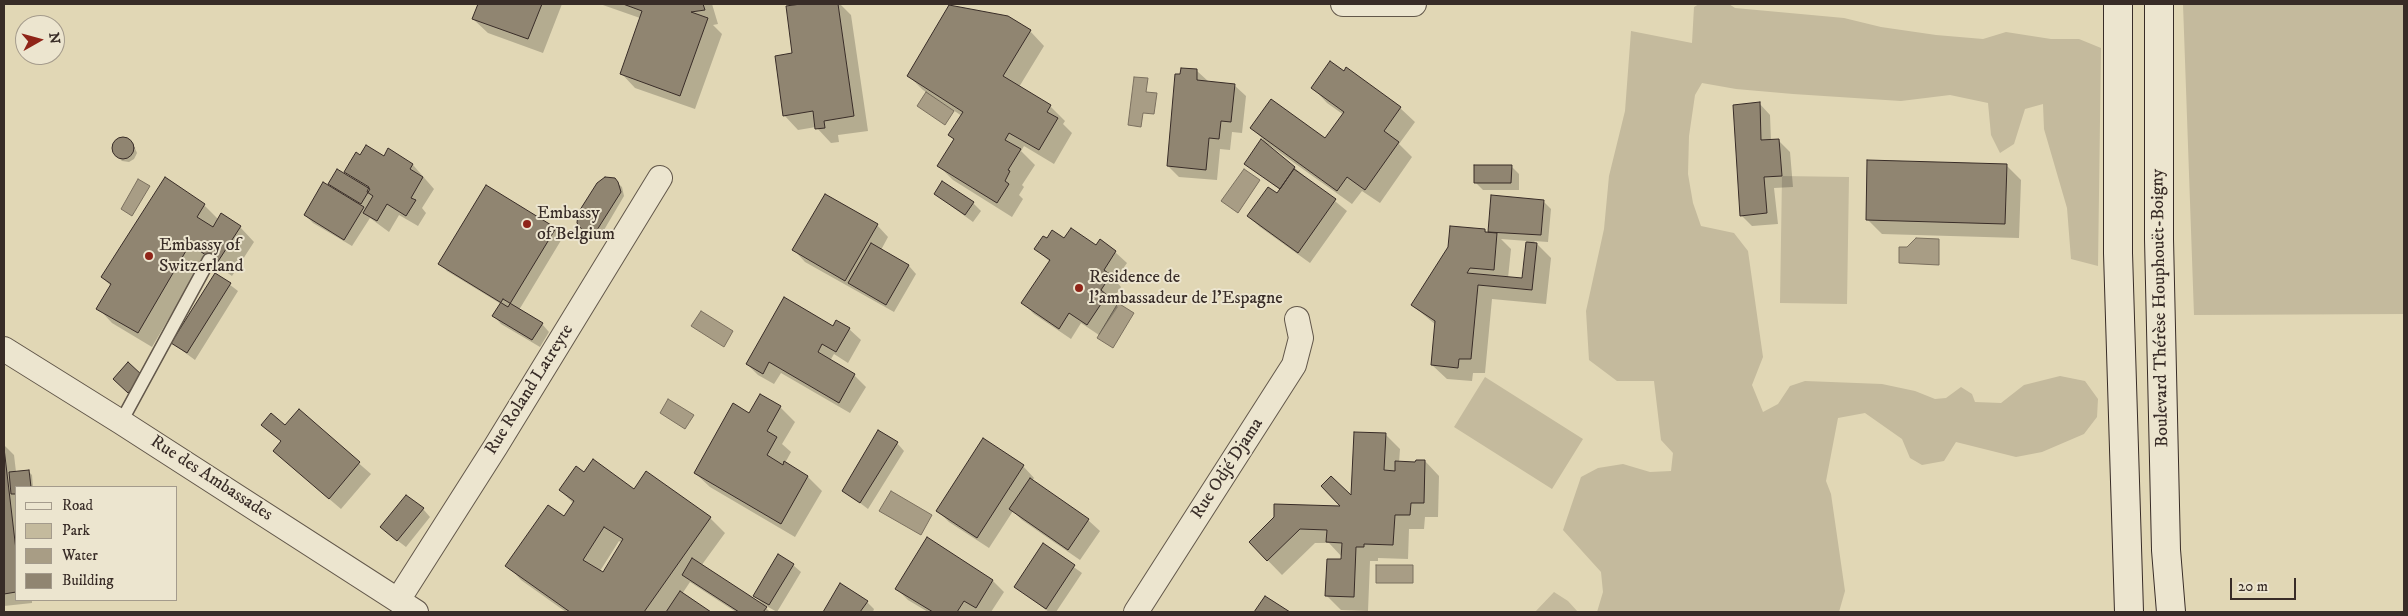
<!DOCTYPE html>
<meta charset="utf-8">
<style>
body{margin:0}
#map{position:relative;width:2408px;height:616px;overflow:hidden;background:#e1d7b5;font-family:"IM FELL DW Pica",serif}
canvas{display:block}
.frame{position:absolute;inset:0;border:5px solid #382c27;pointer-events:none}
.legend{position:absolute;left:15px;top:486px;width:162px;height:115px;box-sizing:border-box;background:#ece5cf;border:1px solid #a49b8c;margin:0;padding:6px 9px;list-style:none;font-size:15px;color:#382c27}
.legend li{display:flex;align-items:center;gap:10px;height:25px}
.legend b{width:25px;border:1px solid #a49b8c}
.north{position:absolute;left:15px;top:15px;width:50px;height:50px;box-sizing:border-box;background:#ece5cf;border:1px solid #a49b8c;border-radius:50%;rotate:83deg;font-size:14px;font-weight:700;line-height:20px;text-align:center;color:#382c27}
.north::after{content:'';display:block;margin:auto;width:18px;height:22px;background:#8f2418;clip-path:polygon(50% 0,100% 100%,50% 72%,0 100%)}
.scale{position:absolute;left:2230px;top:578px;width:66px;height:22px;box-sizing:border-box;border:2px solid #382c27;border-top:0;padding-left:6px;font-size:15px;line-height:18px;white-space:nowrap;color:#382c27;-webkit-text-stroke:4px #ece5cf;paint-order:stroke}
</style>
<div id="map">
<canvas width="2408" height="616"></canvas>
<div class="frame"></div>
<ul class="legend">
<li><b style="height:6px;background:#ece5cf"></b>Road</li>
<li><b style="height:14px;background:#c4ba9d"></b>Park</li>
<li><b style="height:14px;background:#a89d85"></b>Water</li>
<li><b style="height:14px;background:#908571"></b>Building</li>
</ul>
<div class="north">N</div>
<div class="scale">20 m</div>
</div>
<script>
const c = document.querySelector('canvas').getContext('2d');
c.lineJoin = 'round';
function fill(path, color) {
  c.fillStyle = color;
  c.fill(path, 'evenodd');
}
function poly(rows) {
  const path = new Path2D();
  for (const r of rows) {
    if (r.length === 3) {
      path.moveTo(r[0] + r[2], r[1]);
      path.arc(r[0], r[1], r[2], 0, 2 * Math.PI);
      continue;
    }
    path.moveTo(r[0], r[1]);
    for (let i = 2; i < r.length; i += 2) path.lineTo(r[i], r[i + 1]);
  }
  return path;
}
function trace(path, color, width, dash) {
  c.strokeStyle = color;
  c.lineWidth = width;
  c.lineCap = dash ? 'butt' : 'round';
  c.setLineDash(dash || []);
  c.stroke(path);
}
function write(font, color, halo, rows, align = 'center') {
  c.font = font + ' "IM FELL DW Pica",serif';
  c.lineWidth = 4;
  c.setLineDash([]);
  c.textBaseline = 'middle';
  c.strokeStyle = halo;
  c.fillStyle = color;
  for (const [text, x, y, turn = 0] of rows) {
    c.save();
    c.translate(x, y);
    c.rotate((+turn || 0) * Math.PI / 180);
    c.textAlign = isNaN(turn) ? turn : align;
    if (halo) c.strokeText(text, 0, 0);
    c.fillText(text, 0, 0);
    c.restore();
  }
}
const green = poly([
 [1699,4,1729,4,1735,8,1844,18,1881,27,1936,35,1983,39,2006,32,2051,39,2079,39,2101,48,2098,266,2071,259,2067,208,2044,129,2043,104,2025,109,2014,144,2000,153,1991,135,1988,103,1950,95,1901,101,1793,94,1736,89,1702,83,1695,95,1689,136,1688,174,1693,203,1701,226,1734,233,1748,251,1763,357,1752,385,1763,412,1778,404,1790,386,1805,381,1882,384,1915,391,1935,399,1946,398,1961,387,1972,394,1975,402,2001,403,2024,385,2060,376,2085,381,2098,399,2097,417,2084,434,2042,452,2016,457,1956,442,1944,461,1922,465,1910,458,1902,439,1865,413,1838,418,1826,481,1831,494,1845,591,1839,612,1597,612,1603,592,1601,572,1563,530,1581,477,1598,468,1623,464,1650,472,1671,471,1673,453,1661,440,1654,381,1617,381,1589,360,1586,311,1604,229,1609,176,1625,111,1631,31,1692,43,1694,7],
 [2183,4,2404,4,2404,314,2194,315],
 [1782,176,1849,177,1847,304,1780,303],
 [1485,377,1583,439,1552,489,1454,427],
 [1554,592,1568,601,1578,612,1535,612]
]);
const water = poly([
 [1134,77,1148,78,1146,92,1157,93,1154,114,1143,113,1141,127,1128,125,1134,77],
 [926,92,954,111,945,125,917,106,926,92],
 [1244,169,1260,180,1238,213,1221,201,1244,169],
 [138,179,150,186,132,216,121,209,138,179],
 [1916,238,1939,239,1939,265,1899,263,1899,247,1907,247,1916,238],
 [1118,303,1134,313,1113,348,1097,338,1118,303],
 [701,311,733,331,724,347,691,326,701,311],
 [668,399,694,415,685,429,660,413,668,399],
 [891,491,932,515,921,535,879,511,891,491],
 [1376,565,1413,565,1413,583,1376,583,1376,565]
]);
const shadow = poly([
 [480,4,562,4,543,53,488,33,473,19],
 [600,4,712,4,718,24,713,25,722,34,695,109,635,88,621,73,640,18],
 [810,4,840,4,851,15,868,131,838,135,839,142,831,143,816,127,798,130,784,115,794,54,787,7],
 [1030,31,1044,46,1019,87,1050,106,1065,121,1063,124,1072,133,1054,164,1024,146,1021,151,1035,165,1022,185,1024,187,1019,195,1023,199,1012,217,953,180,939,166,955,140,962,116,923,90,909,76],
 [1197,71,1209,82,1234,85,1246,96,1242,133,1232,132,1230,150,1220,149,1217,180,1179,177,1168,166],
 [1313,88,1400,108,1415,122,1399,144,1412,157,1380,203,1362,191,1352,204,1269,145,1268,146,1347,211,1310,263,1260,227,1248,216,1280,190,1246,163,1263,139,1252,128,1326,140,1344,115,1327,103],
 [1759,103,1770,115,1771,141,1779,141,1790,152,1793,187,1774,188,1778,224,1752,226,1741,215],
 [122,137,133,144,137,153,134,159,129,162,122,161,113,152,114,142],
 [389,150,413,165,434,189,422,208,426,213,418,226,399,215,389,232,370,218,352,246,313,223,305,215,336,191,330,184,353,179,346,171,360,156,384,157],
 [2006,165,2021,180,2019,238,1882,234,1867,219],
 [1511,166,1519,174,1519,190,1483,190,1475,182],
 [614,180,622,187,624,196,604,230,601,234,592,236,584,231],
 [486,187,555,229,563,237,519,310,542,324,549,332,540,347,501,324,494,316,501,304,447,271,440,263],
 [935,194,973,203,981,211,973,222],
 [1543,201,1551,209,1548,242,1534,241,1551,258,1546,304,1492,299,1485,373,1473,373,1472,381,1447,379,1432,365,1436,325,1412,305,1485,230,1489,234,1493,234,1490,231],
 [1501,239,1527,241,1523,280,1508,278,1511,249],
 [204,205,219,220,240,227,254,242,232,276,205,257,152,347,112,323,98,308,111,286,102,277],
 [877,225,888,237,881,250,909,266,916,274,894,312,805,262,794,250],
 [1047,240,1065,240,1115,252,1127,263,1115,280,1121,287,1112,301,1118,307,1099,335,1081,323,1071,339,1034,314,1023,303,1050,262,1036,249],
 [216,274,238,291,195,360,172,343],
 [833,327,849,329,861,340,848,363,834,354,830,361,854,375,866,387,850,413,781,373,774,384,758,375,747,364],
 [761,396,780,407,795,422,782,444,791,452,785,463,808,477,822,491,795,537,710,487,695,473,750,415],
 [299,411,371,474,341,509,286,462,282,442,263,425,286,427],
 [1385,434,1400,449,1399,463,1416,464,1425,461,1439,476,1438,517,1425,517,1424,529,1409,529,1408,559,1378,558,1378,561,1370,561,1368,611,1341,610,1326,595,1342,557,1329,543,1315,543,1282,575,1250,542,1343,508,1352,498],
 [984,440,1023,466,1034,478,1032,481,1088,520,1100,531,1080,560,1022,520,1013,511,989,548,949,522,938,511],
 [897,443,904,451,868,509,843,490],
 [4,445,14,455,16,472,28,471,32,475,33,487,16,487,16,600,32,600,32,603,4,606],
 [647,473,710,518,725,533,701,566,764,606,770,612,736,612,690,582,682,594,709,612,566,612,521,580,507,565,564,517,574,504,560,490,584,474,634,491],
 [619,541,622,543,603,573,600,571],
 [423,509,430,517,406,547,389,534],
 [1043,545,1082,573,1056,612,1049,612,1016,587],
 [793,565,801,572,777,612,763,604,754,595],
 [993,581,1004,592,991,612,928,612,908,600,897,589],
 [841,585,867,602,874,609,873,612,824,612]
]);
const building = poly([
 [478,4,542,4,528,39,472,19,478,4],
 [623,4,703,4,705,10,691,12,708,18,680,96,620,74,642,11,623,4],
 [801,4,838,4,854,116,824,121,825,128,815,129,813,111,783,116,775,56,792,53,786,6,801,4],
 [949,5,1008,16,1031,30,1003,76,1051,105,1047,112,1058,118,1039,150,1009,133,1005,140,1021,149,1008,170,1010,171,1005,181,1009,184,997,203,937,166,954,139,948,135,963,112,907,76,949,5],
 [1330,61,1344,71,1346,67,1401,107,1384,131,1399,142,1365,190,1347,177,1337,191,1250,128,1271,99,1325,138,1344,112,1311,88,1330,61],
 [1181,68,1197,69,1197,80,1235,84,1231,122,1221,121,1219,139,1209,138,1206,170,1167,166,1175,74,1180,74,1181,68],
 [1760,102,1761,140,1779,139,1782,176,1764,177,1767,213,1740,216,1733,105,1760,102],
 [123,148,11],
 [1261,139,1295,167,1280,189,1244,164,1261,139],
 [366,145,384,156,388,148,413,164,410,169,423,177,411,198,416,200,406,216,387,204,377,221,363,213,373,196,367,192,369,187,344,172,356,152,360,155,366,145],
 [1867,160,2007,164,2005,224,1866,220,1867,160],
 [1474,165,1512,165,1511,183,1474,183,1474,165],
 [337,169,370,189,361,204,328,184,337,169],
 [1294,169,1336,199,1298,253,1247,216,1268,187,1277,193,1294,169],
 [165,177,205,204,197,217,213,227,221,213,241,226,217,263,190,244,138,333,96,309,111,284,101,277,165,177],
 [605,177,615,178,618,182,621,192,597,230,587,233,583,231,577,223,578,213,597,183,605,177],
 [942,181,974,202,965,215,934,194,942,181],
 [323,182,364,207,344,240,304,215,323,182],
 [486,185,556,228,508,307,438,264,486,185],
 [825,194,878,224,845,281,792,250,825,194],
 [1491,195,1544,200,1541,235,1488,232,1491,195],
 [1450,226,1485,229,1485,232,1497,233,1494,270,1470,268,1467,273,1522,278,1526,242,1537,243,1532,290,1478,285,1471,359,1459,359,1458,368,1431,365,1435,321,1411,305,1448,247,1450,226],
 [1071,228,1096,245,1100,239,1116,251,1104,270,1111,275,1101,290,1107,295,1087,325,1069,313,1059,329,1021,303,1050,260,1034,249,1043,236,1047,238,1052,230,1064,238,1071,228],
 [871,243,909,265,886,305,848,283,871,243],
 [215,273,231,283,187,353,171,343,215,273],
 [784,297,833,326,836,320,850,328,836,352,822,344,818,352,855,374,839,403,769,362,763,374,746,364,784,297],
 [503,299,543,323,532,340,492,316,503,299],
 [128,362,143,376,128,393,113,379,128,362],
 [760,394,781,406,767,431,777,437,767,455,783,465,784,461,808,476,781,524,694,473,733,403,749,413,760,394],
 [299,409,360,462,329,499,273,451,281,441,261,425,271,413,285,425,299,409],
 [878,430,898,442,860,503,842,491,878,430],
 [1354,432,1386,433,1384,470,1395,471,1395,461,1415,462,1416,460,1425,460,1424,503,1411,503,1410,515,1395,515,1393,545,1364,544,1364,547,1356,547,1354,597,1325,596,1327,559,1341,559,1342,543,1326,542,1327,530,1300,529,1267,561,1249,542,1274,517,1274,504,1340,506,1321,486,1331,476,1351,495,1354,432],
 [983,438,1024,465,977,538,936,511,983,438],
 [4,448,16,550,16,592,4,594,4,448],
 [593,459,634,489,646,471,711,517,644,612,570,612,505,566,548,505,564,516,574,501,559,490,576,466,584,472,593,459],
 [604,527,623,539,603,572,583,560,604,527],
 [29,470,31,487,16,487,16,494,11,494,9,472,29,470],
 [1030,478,1089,519,1068,550,1009,509,1030,478],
 [406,495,424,508,397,541,380,527,406,495],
 [927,537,993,580,976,608,964,601,957,612,933,612,895,589,927,537],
 [1043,543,1075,565,1046,609,1014,587,1043,543],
 [778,554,794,564,769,605,753,596,778,554],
 [692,558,767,607,763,612,739,612,682,575,692,558],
 [840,583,868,601,860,612,823,612,840,583],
 [680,591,711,612,666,612,680,591],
 [1265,596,1290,612,1254,612,1265,596]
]);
const service = poly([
 [121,422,209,260]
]);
const minor = poly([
 [1343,4,1414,4],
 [4,349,121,422,416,612],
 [398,600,496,446,660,178],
 [1136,612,1294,365,1301,338,1297,319]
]);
const secondary = poly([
 [2118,4,2118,253,2129,612],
 [2159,4,2159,239,2166,550,2171,612]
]);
const markers = [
 [527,224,5,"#8f2418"],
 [149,256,5,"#8f2418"],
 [1079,288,5,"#8f2418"]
];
const poiNames = [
 ["Embassy",537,214],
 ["of Belgium",537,235],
 ["Embassy of",159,246],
 ["Switzerland",159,267],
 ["Residence de",1089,278],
 ["l’ambassadeur de l’Espagne",1089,299]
];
const streetNames = [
 ["Boulevard Thérèse Houphouët-Boigny",2161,308,-91],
 ["Rue Roland Latreyte",530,390,-58],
 ["Rue Odjé Djama",1228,469,-57],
 ["Rue des Ambassades",211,479,33]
];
fill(green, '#c4ba9d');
fill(water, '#a89d85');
trace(water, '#7b705f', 1);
fill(shadow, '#0003');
fill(building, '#908571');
trace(building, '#382c27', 1);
trace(service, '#62574a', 15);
trace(minor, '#62574a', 26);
trace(secondary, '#382c27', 30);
trace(service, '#ece5cf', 12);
trace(minor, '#ece5cf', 24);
trace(secondary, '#ece5cf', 28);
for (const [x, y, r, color] of markers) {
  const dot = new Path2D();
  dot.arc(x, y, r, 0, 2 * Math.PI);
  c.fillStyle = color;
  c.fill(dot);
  trace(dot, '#ece5cf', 2);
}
write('18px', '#382c27', '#ece5cf', poiNames, 'left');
write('18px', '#382c27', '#ece5cf', streetNames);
</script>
